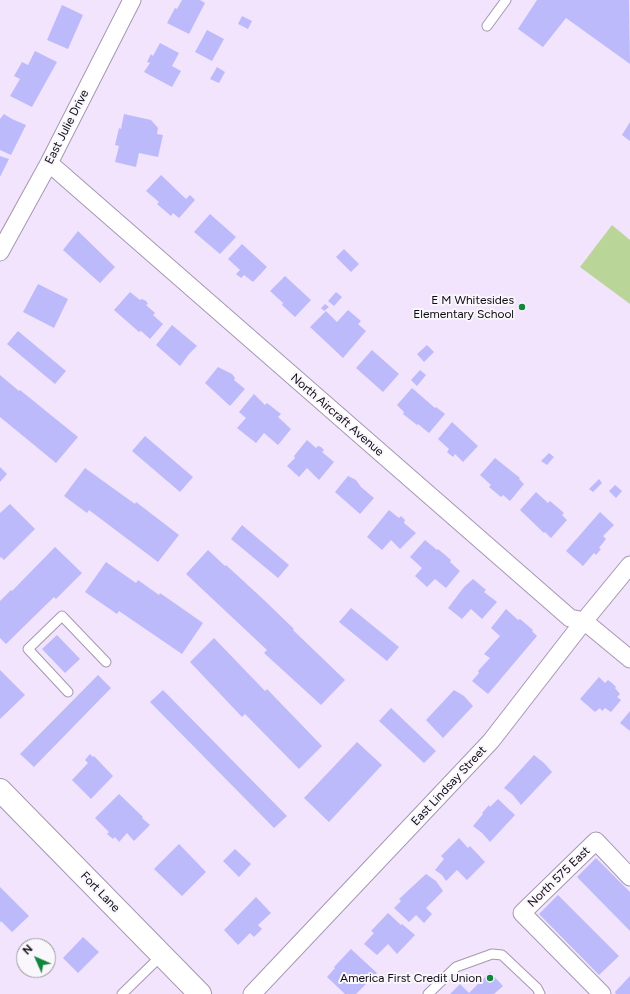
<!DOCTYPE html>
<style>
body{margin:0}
#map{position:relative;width:630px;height:994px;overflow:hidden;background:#f1e4fc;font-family:Figtree,sans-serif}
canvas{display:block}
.north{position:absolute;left:16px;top:938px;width:40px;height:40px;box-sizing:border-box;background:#f9f6fc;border:1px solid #9b989f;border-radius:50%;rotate:315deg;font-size:11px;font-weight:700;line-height:16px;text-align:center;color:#0f0a13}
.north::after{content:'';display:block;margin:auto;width:14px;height:18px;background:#13853d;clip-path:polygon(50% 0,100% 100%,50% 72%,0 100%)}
</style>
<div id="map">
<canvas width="630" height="994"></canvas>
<div class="north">N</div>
</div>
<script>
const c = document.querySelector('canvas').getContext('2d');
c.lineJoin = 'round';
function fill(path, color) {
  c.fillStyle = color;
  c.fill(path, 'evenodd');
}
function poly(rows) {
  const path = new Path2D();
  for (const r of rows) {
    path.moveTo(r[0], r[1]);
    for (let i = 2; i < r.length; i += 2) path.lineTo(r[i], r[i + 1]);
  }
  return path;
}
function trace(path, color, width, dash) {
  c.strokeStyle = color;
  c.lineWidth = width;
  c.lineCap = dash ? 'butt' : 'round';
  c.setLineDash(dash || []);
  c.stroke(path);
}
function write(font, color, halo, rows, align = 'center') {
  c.font = font + ' Figtree,sans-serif';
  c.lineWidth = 4;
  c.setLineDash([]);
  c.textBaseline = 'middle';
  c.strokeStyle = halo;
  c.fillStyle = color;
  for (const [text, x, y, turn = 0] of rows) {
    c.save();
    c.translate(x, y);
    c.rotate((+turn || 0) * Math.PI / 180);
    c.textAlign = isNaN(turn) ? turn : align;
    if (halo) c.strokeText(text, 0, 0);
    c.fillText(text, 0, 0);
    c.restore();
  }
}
const green = poly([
 [612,225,630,240,630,304,580,267]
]);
const building = poly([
 [182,0,200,0,205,3,189,34,167,23,175,8,177,9],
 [537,0,629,0,630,64,566,18,543,47,518,29],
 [62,5,83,15,68,49,47,40],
 [242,16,252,21,248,29,238,24],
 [207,30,224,39,212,61,195,52],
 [160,43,179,53,172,66,181,71,172,87,144,72,150,63,147,62,151,54,153,56],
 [35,51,57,62,32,107,10,96,20,79,14,76,22,62,28,65],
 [217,67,225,72,219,83,210,79],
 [4,114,12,119,26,125,11,155,0,150,0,119],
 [124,114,151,120,158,128,157,134,163,135,158,157,139,153,136,167,115,162,119,146,115,145,119,128,121,129],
 [630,122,630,141,622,135],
 [0,156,9,159,0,177],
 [161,175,186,199,190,195,195,200,179,218,173,213,171,216,157,204,159,202,146,191],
 [210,214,236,237,220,254,194,232],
 [78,231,115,267,100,283,63,250],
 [242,244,267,267,253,282,244,275,241,278,236,274,240,270,228,259],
 [344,249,359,264,351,272,336,257],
 [285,276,311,300,295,317,282,305,283,303,270,291],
 [38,284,68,299,54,328,23,312],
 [130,292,140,300,142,299,146,301,148,304,146,305,155,313,153,315,163,324,150,339,141,331,139,332,114,310],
 [336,292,342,297,334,306,328,301],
 [325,304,329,307,324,311,321,308],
 [348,310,361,321,358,324,366,331,343,358,310,327,326,311,337,322],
 [172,325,197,346,189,354,180,366,156,345],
 [18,331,66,371,55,384,7,344],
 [427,345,434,352,424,362,417,354],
 [372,350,399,374,383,392,356,368],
 [218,367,232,374,235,378,234,380,245,389,230,406,205,383],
 [420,370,426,375,417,386,411,380],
 [0,375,19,391,20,390,78,437,56,463,0,417],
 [412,388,435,408,436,407,445,414,429,433,418,424,417,425,403,414,404,412,397,405],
 [254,394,265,405,267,403,281,414,278,417,291,429,278,445,264,433,256,443,237,428,246,418,239,412],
 [452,422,478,446,463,462,455,454,453,457,447,452,449,449,438,439],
 [145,436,193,477,180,492,132,451],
 [307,440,316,448,318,446,321,447,324,450,322,452,334,462,319,480,307,468,299,477,287,466,295,458,294,456],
 [549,453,554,457,547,465,541,461],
 [495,458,520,478,519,479,524,484,510,501,503,495,501,497,489,487,491,485,480,475],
 [0,467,7,474,0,482],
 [85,468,135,504,136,502,179,535,158,562,89,510,87,513,64,496],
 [348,476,356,480,361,487,374,498,360,514,335,492],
 [599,479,602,483,593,492,589,489],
 [615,485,622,491,616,498,609,491],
 [536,492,548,503,550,501,564,513,562,515,567,520,551,538,545,532,544,533,520,510],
 [10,504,35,529,4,560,1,557,0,558,0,513],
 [389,510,399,518,401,516,405,520,404,523,416,533,400,549,391,540,382,550,367,537],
 [600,512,614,525,603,536,606,539,599,548,601,549,596,555,594,553,583,566,566,551],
 [242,525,289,565,278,578,231,539],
 [425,540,437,550,438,549,451,560,450,562,460,571,446,588,435,579,427,587,415,576,422,568,410,557],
 [55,547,82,573,56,599,54,597,6,644,0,638,0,601,11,590,12,591],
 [208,550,225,566,226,565,264,600,294,629,293,630,345,680,321,705,264,653,267,650,186,574],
 [106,562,136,583,138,580,159,595,160,593,203,623,182,654,119,611,117,614,85,592],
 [473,579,486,590,484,592,497,602,482,619,471,609,462,619,448,608,464,587],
 [351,608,399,647,387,661,339,622],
 [506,609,518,620,520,619,533,630,532,631,537,636,488,694,472,681,479,673,478,671,490,658,484,654,500,636,491,628],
 [57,635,80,659,65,673,42,649],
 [214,638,265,691,267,689,322,746,299,769,245,714,242,717,190,662],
 [0,670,25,695,0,719],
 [98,675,111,688,34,767,20,754],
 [599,677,605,683,608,680,612,683,616,687,615,688,620,694,617,697,621,700,611,712,605,708,602,711,600,708,595,712,580,699],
 [163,690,287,816,274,828,150,702],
 [454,690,464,696,473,706,443,738,426,720],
 [391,708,436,751,424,763,379,721],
 [630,711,630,731,620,723],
 [357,742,382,765,329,822,304,798],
 [90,754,93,757,94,756,113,776,91,799,72,780,88,763,85,760],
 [534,755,544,763,552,772,521,805,513,795,504,788],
 [119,794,143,817,142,818,150,825,134,841,127,833,119,842,115,837,113,839,107,834,109,832,95,818],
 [498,799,515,815,490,842,482,833,473,826,483,814,482,813,489,805,490,807],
 [459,838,468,848,470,846,485,862,467,880,457,870,446,881,442,875,435,870,444,859,441,856],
 [179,844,206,872,182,896,154,869],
 [235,849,251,864,239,877,223,861],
 [596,858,630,892,630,931,577,877],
 [426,874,436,881,443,891,426,908,432,914,424,923,416,915,409,922,394,908,401,901,399,899],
 [0,887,29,916,12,932,1,921,0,923],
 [558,895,619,956,599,975,539,914],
 [256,897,271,913,258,925,262,929,254,937,250,933,238,945,224,930],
 [388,913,401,925,402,924,415,935,397,954,388,944,377,955,364,944,374,933,371,931],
 [83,937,99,952,78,973,63,958],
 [351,949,377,973,356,994,345,994,327,977,335,968,334,967],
 [490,972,503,986,494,994,450,994,460,984,469,993],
 [630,976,630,994,616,994,615,992]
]);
const service = poly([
 [487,26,506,0],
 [68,692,28,649,62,616,106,662],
 [122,994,162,955],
 [428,994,456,967,492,954,502,955,537,988,540,994]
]);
const minor = poly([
 [49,163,570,618,584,621,630,659],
 [0,252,49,163,132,0],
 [252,994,491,741,584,621,630,565],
 [602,994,522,913,596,841,630,877]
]);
const secondary = poly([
 [0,790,200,994]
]);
const markers = [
 [522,307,4,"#13853d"],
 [490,978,4,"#13853d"]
];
const streetNames = [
 ["East Julie Drive",67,127,-63],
 ["North Aircraft Avenue",337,415,41],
 ["East Lindsay Street",449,786,-47],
 ["North 575 East",559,877,-44],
 ["Fort Lane",100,892,46]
];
const poiNames = [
 ["E M Whitesides",514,300],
 ["Elementary School",514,314],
 ["America First Credit Union",482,978]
];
fill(green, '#bad598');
fill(building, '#bcbafb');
trace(service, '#a697b2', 11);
trace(minor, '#a697b2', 19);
trace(secondary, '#a697b2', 24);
trace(service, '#fff', 9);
trace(minor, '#fff', 17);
trace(secondary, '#fff', 22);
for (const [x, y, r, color] of markers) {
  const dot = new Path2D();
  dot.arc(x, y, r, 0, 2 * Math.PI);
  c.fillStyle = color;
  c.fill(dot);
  trace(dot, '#f9f6fc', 1.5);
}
write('12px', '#0f0a13', '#f9f6fc', streetNames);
write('12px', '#0f0a13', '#f9f6fc', poiNames, 'right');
</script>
